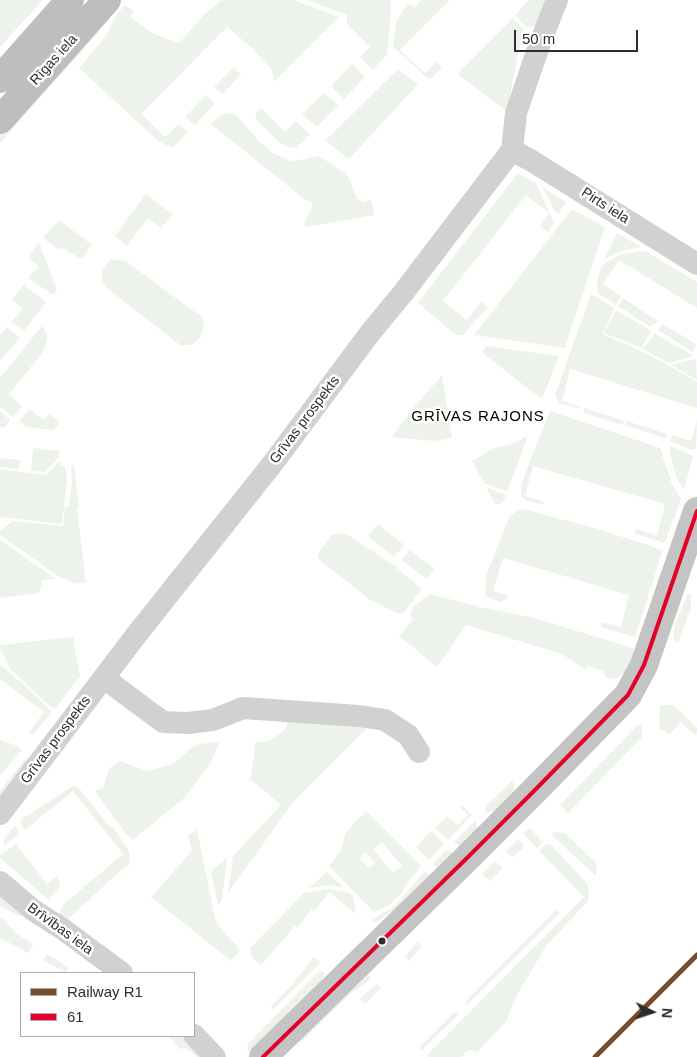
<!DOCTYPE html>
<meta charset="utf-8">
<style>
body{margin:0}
#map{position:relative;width:697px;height:1057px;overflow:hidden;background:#fff;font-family:Arial,sans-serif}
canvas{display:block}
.legend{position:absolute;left:20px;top:972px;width:175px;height:65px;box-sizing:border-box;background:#fff;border:1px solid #ababab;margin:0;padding:6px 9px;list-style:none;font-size:15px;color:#2c2c2c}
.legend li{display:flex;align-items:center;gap:10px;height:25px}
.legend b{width:25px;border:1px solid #ababab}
.north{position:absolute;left:627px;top:987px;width:50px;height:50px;-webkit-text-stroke:4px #fff;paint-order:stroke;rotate:94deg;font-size:14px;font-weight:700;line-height:20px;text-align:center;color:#2c2c2c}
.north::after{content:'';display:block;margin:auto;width:18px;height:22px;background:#2c2c2c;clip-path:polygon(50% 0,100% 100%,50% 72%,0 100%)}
.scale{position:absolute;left:514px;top:30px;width:124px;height:22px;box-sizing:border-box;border:2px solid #2c2c2c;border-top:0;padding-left:6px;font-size:15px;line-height:18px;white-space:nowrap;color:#2c2c2c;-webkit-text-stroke:4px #fff;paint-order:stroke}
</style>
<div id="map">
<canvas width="697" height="1057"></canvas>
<ul class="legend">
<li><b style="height:6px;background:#7a4b2a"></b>Railway R1</li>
<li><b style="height:6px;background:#e4002b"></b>61</li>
</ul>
<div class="north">N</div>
<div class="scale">50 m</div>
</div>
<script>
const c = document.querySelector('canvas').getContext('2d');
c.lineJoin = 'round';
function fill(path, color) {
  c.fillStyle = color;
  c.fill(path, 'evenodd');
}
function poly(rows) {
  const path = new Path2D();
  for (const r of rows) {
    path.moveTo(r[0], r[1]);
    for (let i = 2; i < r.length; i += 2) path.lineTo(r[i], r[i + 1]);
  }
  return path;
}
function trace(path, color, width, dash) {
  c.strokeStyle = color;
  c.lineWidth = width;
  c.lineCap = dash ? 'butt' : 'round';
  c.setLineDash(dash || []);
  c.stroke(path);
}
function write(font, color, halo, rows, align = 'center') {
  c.font = font + ' Arial,sans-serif';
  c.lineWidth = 5;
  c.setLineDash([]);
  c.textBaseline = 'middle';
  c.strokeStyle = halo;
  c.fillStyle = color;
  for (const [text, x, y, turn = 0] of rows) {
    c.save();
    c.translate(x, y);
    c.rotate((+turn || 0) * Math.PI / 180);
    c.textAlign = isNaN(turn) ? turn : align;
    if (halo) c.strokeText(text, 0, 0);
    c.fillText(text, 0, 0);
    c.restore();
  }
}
const green = poly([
 [0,0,43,0,0,47],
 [221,0,293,0,339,17,274,82,272,70,252,48,227,27,141,114,164,136,167,136,178,124,188,132,173,147,168,146,158,141,79,68,106,36,116,15,125,5,134,11,130,17,154,34,179,43,203,16],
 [307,0,391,0,390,22,387,54,373,70,360,57,370,47,347,24,347,14,341,13],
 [421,0,450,0,400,50,425,73,436,62,442,67,432,78,427,78,393,46,396,22,407,4,415,7],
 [529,0,545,0,547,7,538,26,527,27,515,15],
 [109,11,97,34,0,143,0,135,8,124],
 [513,18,524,30,518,54,508,106,505,110,457,74],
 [352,64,365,77,344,99,331,86],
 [234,67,241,74,223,94,214,87],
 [398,69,418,84,349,159,325,141],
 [324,93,338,105,317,127,302,114],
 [206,95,215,103,195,125,185,117],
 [262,109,285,132,295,121,310,134,296,148,288,147,280,143,255,119,257,112],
 [226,113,234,114,242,121,257,139,273,153,289,161,306,159,319,156,347,174,357,198,363,202,371,200,375,215,306,227,304,224,313,204,303,198,211,124,218,117],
 [518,173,536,183,554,223,548,232,540,226,549,213,526,195,443,301,467,320,481,302,488,307,463,335,456,335,418,303],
 [542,187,566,202,559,213,556,213],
 [146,194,173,214,161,228,148,218,127,246,115,236],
 [572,209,605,227,565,348,474,335],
 [59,220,92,245,83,257,78,258,62,247,59,250,43,238],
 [617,233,641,247,624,250,610,256,604,260],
 [39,243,57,290,53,295,28,278,39,266,28,257],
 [645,251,697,282,697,308,619,260,603,284,621,296,616,305,598,293,597,280,602,265,621,254],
 [110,259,126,261,203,318,204,327,201,337,192,345,180,345,108,289,102,281,102,271],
 [23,285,46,302,24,331,11,322,23,309,12,300],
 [591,294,614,308,603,334,628,345,661,361,697,382,697,408,570,369,562,401,580,407,579,409,559,403,555,395],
 [623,298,658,321,650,327,618,306],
 [616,310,651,331,641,348,604,333],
 [663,324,696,344,693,352,658,330],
 [42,326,47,333,47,340,42,353,9,394,22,406,13,417,0,407,0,378],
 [7,327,20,338,0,361,0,335],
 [655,334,694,356,669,363,643,349],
 [486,346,559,356,542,399,482,353],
 [696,359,697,380,671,365],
 [442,375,452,438,434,441,392,437,411,411],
 [584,408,625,421,622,425,584,413],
 [30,409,44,420,49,414,60,423,53,430,26,427,19,421],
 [0,411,10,420,5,428,0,427],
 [550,411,660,448,672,484,681,499,665,543,635,534,636,529,657,535,665,504,533,466,525,496,544,502,543,505,525,500,521,495,521,486,526,471],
 [697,420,696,449,692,450,670,441,672,435,691,441],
 [627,421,667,434,665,438,625,425],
 [528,436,507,492,484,483,472,461,494,448,510,445],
 [670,446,693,456,684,490,677,479,670,454],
 [33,448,60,451,59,457,44,472,31,471],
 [0,458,20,460,19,469,0,467],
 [60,461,61,466,65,466,67,480,62,524,0,517,0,469,46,475],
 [74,465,79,508,77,508,86,582,75,584,68,580,61,578,0,535,0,531,13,521,63,526,65,507,69,507,72,481,71,466],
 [486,487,506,495,503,502,500,504,495,504],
 [521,509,531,511,598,529,663,550,635,637,601,627,601,622,621,627,629,595,503,558,493,591,509,596,501,602,496,601,485,595,486,576,509,518,514,513],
 [378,524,404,545,394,557,368,536],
 [345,533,395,566,422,589,403,613,396,613,369,599,317,558,321,549,332,535],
 [0,540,56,579,43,580,39,593,0,598],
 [410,550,435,569,427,579,401,560],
 [688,593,691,594,691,608,678,643,673,639,675,623],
 [430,594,484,608,535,618,642,651,633,667,617,678,608,679,605,676,603,671,588,666,586,670,562,654,466,625,437,667,399,636,413,619,410,615,413,607],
 [73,637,80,676,54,710,11,670,0,649,0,645],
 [0,664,25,686,52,712,33,735,29,732,44,712,0,679],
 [660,705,674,705,697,728,697,733,695,735,681,722,669,735,664,730,659,730],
 [288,718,371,724,294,801,228,893,233,856,281,805,250,779,255,751,254,743,271,740,285,730],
 [642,724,642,737,568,813,560,805,638,725],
 [0,740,15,745,22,750,0,776],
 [220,741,210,764,184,798,133,840,126,834,95,791,103,788,109,769,120,761,147,771,173,764,195,745],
 [27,757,29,765,0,801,0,791],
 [512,781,514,784,514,792,495,811,487,813,485,810,486,806],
 [73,786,78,787,109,826,114,828,129,851,130,858,129,865,120,871,66,921,60,916,60,910,65,903,123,854,73,791,25,830,20,823,22,819],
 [462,806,472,815,448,840,435,828,447,816,458,825,468,815,460,807],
 [366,811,421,866,408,882,401,894,389,905,374,912,329,866,341,850,346,832],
 [382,842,402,866,393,873,373,849],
 [365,852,375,862,369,868,359,858],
 [476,820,477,829,460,847,454,842],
 [16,826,20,833,4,846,3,841,13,828],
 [529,828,543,842,537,848,523,834],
 [197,830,216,923,240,950,231,961,151,897,192,851,188,835],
 [431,831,444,844,429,860,416,847],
 [553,832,565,833,597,864,596,876,553,836],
 [518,839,525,846,513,857,505,852],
 [16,844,47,884,56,877,60,882,60,886,49,900,0,858,0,855],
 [550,844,587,883,589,892,588,901,546,946,517,995,506,1022,477,1052,472,1050,469,1050,464,1053,462,1057,429,1057,427,1055,584,897,539,851,545,845],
 [445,851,451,851,452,855,439,867,436,867,433,863],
 [227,857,222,900,218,905,211,872],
 [495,861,503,868,490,881,482,874],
 [425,871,430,875,397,908,375,923,373,920,378,916,395,906],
 [327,872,344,888,331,885,309,888],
 [328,889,347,892,353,897,356,914,329,892,314,911,312,909,297,928,295,926,261,965,252,958,250,948,304,893],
 [0,892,24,915,20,916,0,906],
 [557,909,560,913,467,1005,465,1002],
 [0,918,3,919,15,932,33,944,28,953,0,938],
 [417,942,422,946,409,961,405,957],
 [47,954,59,961,68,968,66,973,43,960],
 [314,957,321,962,274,1009,271,1007,290,987],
 [323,971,325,974,318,986,253,1054,247,1050,248,1044,318,972],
 [368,975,371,979,350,994,301,1042,298,1038],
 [377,984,381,988,366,1003,359,999],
 [455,1012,458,1015,422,1050,419,1048],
 [173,1036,181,1036,204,1057,197,1057,186,1048,180,1049,170,1038]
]);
const minor = poly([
 [512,150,532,161,697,264],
 [104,678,163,722,188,723,213,720,243,708,359,716,385,720,408,735,419,752],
 [0,814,137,634,273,463,370,333,403,293,512,150,516,113,540,43,557,0],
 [0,882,33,910,64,930,122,973],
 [194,1035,215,1057]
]);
const major = poly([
 [263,1057,466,859,534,791,628,695,644,665,697,511]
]);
const highway = poly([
 [0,79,70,0],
 [0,120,107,0]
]);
const bus1 = poly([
 [263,1057,466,859,534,791,628,695,644,665,697,511]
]);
const rail1 = poly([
 [595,1057,697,955]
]);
const markers = [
 [382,941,4.5,"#2c2c2c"]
];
const streetNames = [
 ["Rīgas iela",54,60,-48],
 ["Pirts iela",605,206,33],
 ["Grīvas prospekts",305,420,-53],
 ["Grīvas prospekts",56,740,-53],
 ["Brīvības iela",60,929,36]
];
const neighbourhoodNames = [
 ["GRĪVAS RAJONS",478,417]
];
fill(green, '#edf3ea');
trace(minor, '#d1d1d1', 22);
trace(major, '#c4c4c4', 28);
trace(highway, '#bebebe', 28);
trace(bus1, '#e4002b', 4);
trace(rail1, '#7a4b2a', 5);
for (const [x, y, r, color] of markers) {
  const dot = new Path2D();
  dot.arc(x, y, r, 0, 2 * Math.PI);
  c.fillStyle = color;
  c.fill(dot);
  trace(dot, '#fff', 2);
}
write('14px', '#2c2c2c', '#fff', streetNames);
c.letterSpacing = '1px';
write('15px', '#000', '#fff', neighbourhoodNames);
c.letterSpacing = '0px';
</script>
